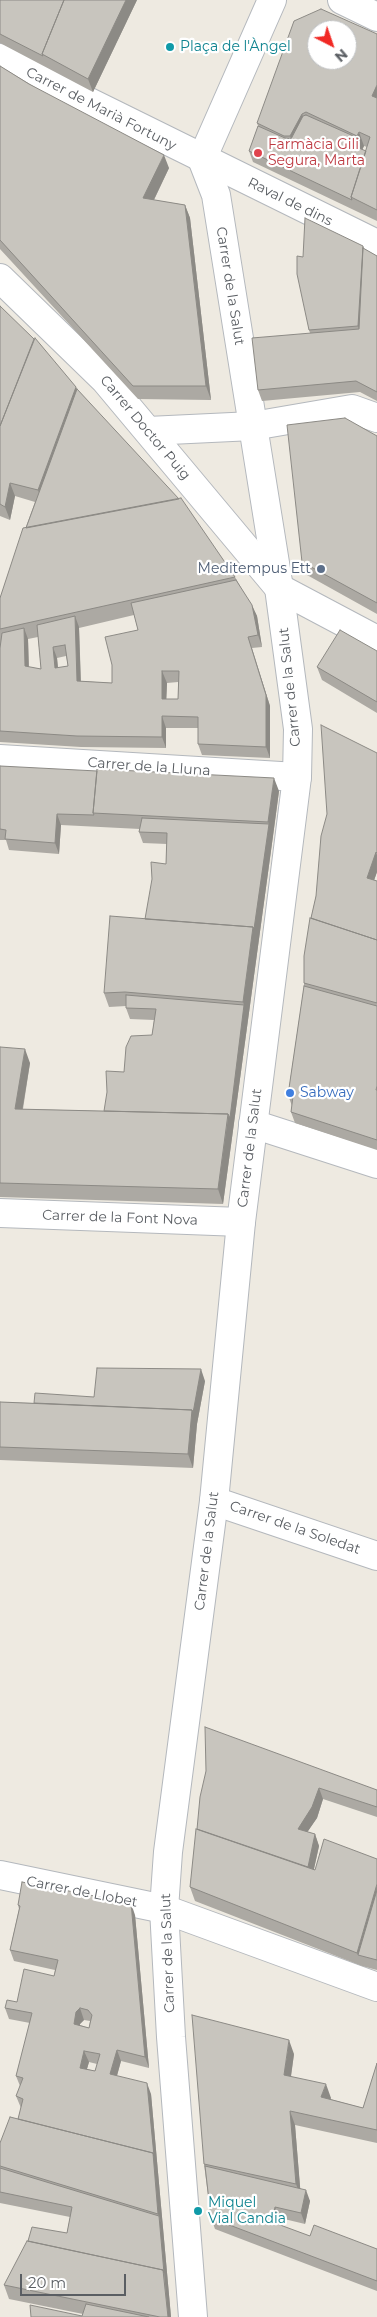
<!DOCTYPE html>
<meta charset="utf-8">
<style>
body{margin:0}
#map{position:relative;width:377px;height:2317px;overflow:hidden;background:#eeeae1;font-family:Montserrat,sans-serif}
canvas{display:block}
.north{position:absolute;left:307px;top:20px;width:50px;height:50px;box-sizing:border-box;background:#fff;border:1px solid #bdbfc1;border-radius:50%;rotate:139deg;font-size:14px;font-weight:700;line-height:20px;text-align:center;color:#5a5e63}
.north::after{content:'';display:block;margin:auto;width:18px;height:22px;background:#f12924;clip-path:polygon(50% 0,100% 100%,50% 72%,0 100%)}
.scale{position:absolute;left:20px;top:2274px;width:106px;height:22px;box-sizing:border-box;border:2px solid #5a5e63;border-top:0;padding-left:6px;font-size:15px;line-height:18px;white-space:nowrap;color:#5a5e63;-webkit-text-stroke:4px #fff;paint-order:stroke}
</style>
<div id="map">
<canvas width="377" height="2317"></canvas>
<div class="north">N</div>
<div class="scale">20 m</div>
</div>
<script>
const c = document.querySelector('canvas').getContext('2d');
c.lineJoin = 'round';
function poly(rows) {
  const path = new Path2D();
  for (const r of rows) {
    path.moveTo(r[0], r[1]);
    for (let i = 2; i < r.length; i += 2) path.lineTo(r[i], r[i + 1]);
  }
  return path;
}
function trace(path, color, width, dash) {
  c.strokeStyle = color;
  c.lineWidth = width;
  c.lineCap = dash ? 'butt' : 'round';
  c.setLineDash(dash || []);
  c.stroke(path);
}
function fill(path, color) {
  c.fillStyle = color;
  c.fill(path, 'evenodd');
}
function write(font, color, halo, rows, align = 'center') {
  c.font = font + ' Montserrat,sans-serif';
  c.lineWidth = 4.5;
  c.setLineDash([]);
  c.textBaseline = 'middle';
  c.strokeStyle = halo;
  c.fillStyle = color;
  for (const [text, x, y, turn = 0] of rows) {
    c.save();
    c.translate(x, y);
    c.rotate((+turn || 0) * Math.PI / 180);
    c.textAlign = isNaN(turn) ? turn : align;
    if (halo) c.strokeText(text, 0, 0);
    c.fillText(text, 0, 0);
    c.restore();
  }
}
const pedestrian = poly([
 [0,58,377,244]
]);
const minor = poly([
 [0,278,105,380,279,588,377,640],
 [148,431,253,426,352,409,377,418],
 [0,759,297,777],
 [253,1124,377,1164],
 [0,1213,241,1222],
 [214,1501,377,1556],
 [0,1875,164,1909,377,1987]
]);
const tertiary = poly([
 [342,0,377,17],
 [193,2317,171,2037,164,1909,168,1852,214,1501,241,1222,297,777,298,729,279,588,216,195,202,159,272,0]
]);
const wall = poly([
 [0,0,137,0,93,92,0,43],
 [377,34,377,221,253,162,249,151,258,126,257,123],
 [364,146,367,147,366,151,362,150],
 [0,66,169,168,154,200,185,205,190,218,211,400,138,399,0,249],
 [363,246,363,248,377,256,377,401,360,392,262,401,258,390,310,333,309,330,303,257],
 [0,306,77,389,235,577,257,616,262,647,252,648,270,706,270,758,202,755,198,744,198,728,166,728,166,748,81,747,0,742,0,598,35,502,15,496,10,520,0,516],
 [134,615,138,630,112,683,81,681,79,628],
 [38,637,41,669,29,667,28,639],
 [66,656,68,666,58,668,57,658],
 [178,682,178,699,166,699,167,683],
 [377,436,377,614,307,575,302,562],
 [377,651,377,713,322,680,317,667],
 [377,753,377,872,374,880,377,881,377,1150,295,1123,291,1112,292,1106,288,1095,304,986,304,983,311,918,316,896],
 [0,766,279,791,273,836,223,1204,0,1197,0,1047,30,1063,23,1109,104,1111,124,1072,152,1035,154,1020,130,1019,126,1008,126,1006,109,1007,104,993,145,919,166,864,167,844,143,843,139,832,140,829,61,825,59,854,9,850,6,840,0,840],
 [205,1381,197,1424,193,1468,0,1460,0,1402,34,1403,94,1397],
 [206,1771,377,1790,377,1817,323,1799,317,1818,307,1832,315,1834,319,1846,314,1869,315,1870,377,1859,377,1970,362,1966,195,1901,190,1887,197,1829],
 [18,1905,135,1915,149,2068,121,2061,117,2076,151,2094,171,2317,31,2317,82,2316,83,2314,9,2299,4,2285,28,2241,67,2233,70,2217,0,2203,0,2166,18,2119,21,2108,16,2096,20,2086,16,2076,30,2023,9,2019,5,2008,17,2002,54,1976,55,1970,14,1961,10,1950,19,1909],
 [84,2020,90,2021,89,2028,80,2025,80,2024],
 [89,2062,97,2064,95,2071,87,2069],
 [294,2054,291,2077,331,2098,330,2099,363,2108,377,2063,377,2143,295,2125,300,2188,310,2201,305,2224,280,2218,278,2225,310,2236,377,2249,377,2291,215,2229,211,2218,204,2164]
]);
const shadedWall = poly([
 [126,0,137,0,93,92,88,79],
 [377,85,377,109,372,96],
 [302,114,307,127,295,150,290,136],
 [359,132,364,146,358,158,354,146,358,138,357,136],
 [164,155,169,168,148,212,143,198],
 [185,205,190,218,211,400,206,386],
 [363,246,368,260,363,340,358,326],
 [76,387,81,400,43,504,38,490],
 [10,483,15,496,10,520,5,507],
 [252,605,257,616,262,647,258,635],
 [75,616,79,627,81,692,77,681],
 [24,628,28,639,29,677,25,666],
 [248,637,270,706,270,758,266,747],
 [53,647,57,658,59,679,55,668],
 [162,671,167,683,166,710,162,699],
 [162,716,166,728,166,748,162,737],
 [274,778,279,791,273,836,223,1204,218,1189,244,1005,243,1002,253,927,269,824,268,822],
 [57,814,61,825,59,854,55,843],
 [376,852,377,855,377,872,371,889,367,878],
 [25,1049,30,1063,20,1124,15,1109],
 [201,1369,205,1381,197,1424,193,1468,188,1454,192,1410],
 [319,1788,323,1799,317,1818,302,1840,298,1829],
 [315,1834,319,1846,311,1882,307,1871],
 [377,1884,377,1915,358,1955,357,1953],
 [131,1903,135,1915,149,2068,145,2057],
 [80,2008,84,2020,80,2024,78,2035,74,2024,76,2012],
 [289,2040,294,2054,289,2089,284,2075],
 [117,2050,121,2061,114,2086,110,2074],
 [84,2051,89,2062,84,2079,80,2068],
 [147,2083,151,2094,163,2228,158,2214],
 [326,2084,331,2098,326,2110,321,2097],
 [290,2111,295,2125,301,2198,296,2184],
 [306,2190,310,2201,305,2224,301,2213],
 [275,2207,280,2218,276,2233,272,2222],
 [159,2216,163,2228,171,2317,168,2317]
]);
const building = poly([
 [0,0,64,0,42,54,43,56,0,34,0,0],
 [64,0,126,0,88,79,42,54,64,0],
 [321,9,377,34,377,85,372,96,377,98,377,210,351,197,370,137,359,132,357,136,306,112,302,114,290,136,284,136,257,123,294,21,321,9],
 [317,30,347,30,347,60,317,60,317,30],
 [0,66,29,84,164,155,143,198,185,205,206,386,133,386,0,240,0,66],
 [306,115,358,138,354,146,366,151,351,197,352,200,249,151,258,126,285,138,291,139,303,116,306,115],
 [305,218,363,246,358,326,309,330,297,274,297,256,303,257,305,218],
 [363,248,377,256,377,392,356,381,258,390,252,338,359,329,363,248],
 [0,306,34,339,0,426,0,306],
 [35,338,76,387,38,490,10,483,5,507,0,504,0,426,35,338],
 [77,389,179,499,26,528,77,389],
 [345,418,377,436,377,603,302,562,287,425,345,418],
 [181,498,235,577,0,629,0,598,23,528,181,498],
 [236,580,252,605,258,635,248,637,266,695,266,747,198,744,198,717,162,716,162,737,77,736,0,731,0,648,2,633,24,628,25,666,41,669,37,625,75,616,77,681,112,683,112,665,105,637,138,630,131,603,236,580],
 [65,645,68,666,55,668,53,647,65,645],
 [162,671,179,671,178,699,162,699,162,671],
 [340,630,377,651,377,702,317,667,340,630],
 [321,725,377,753,377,853,376,852,367,878,377,881,377,940,311,918,316,896,321,836,327,814,321,725],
 [0,766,97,771,93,813,94,815,57,814,55,843,5,839,6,830,0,829,0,766],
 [97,769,274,778,268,822,93,813,97,769],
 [142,818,269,824,254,929,253,927,145,919,152,879,151,862,166,864,167,833,139,832,142,818],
 [110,916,253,927,243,1002,125,992,104,993,110,916],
 [310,918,377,940,377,1003,304,983,304,956,310,918],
 [304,986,377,1006,377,1086,376,1090,377,1090,377,1140,291,1112,293,1096,288,1095,304,986],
 [126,995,244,1005,230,1118,228,1114,104,1111,107,1092,106,1071,124,1072,126,1047,131,1036,152,1035,156,1009,126,1008,126,995],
 [0,1047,25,1049,15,1109,228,1114,218,1189,0,1183,0,1047],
 [97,1368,201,1369,193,1413,192,1410,34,1403,35,1393,94,1397,97,1368],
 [0,1402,192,1410,188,1454,0,1447,0,1402],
 [205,1727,377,1790,377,1807,319,1788,312,1807,298,1829,315,1834,308,1867,197,1829,200,1797,206,1771,205,1727],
 [196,1829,315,1870,324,1839,377,1859,377,1884,357,1953,190,1887,196,1829],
 [22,1882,131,1903,145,2057,117,2050,110,2074,147,2083,154,2156,153,2153,18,2119,23,2099,16,2096,23,2078,16,2076,32,2013,5,2008,7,2000,17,2002,24,1969,54,1976,58,1960,10,1950,20,1906,18,1905,22,1882],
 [80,2008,88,2010,92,2015,89,2028,74,2024,76,2012,80,2008],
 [84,2051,100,2054,95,2071,80,2068,84,2051],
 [377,1890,377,1960,358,1955,377,1890],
 [192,2015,289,2040,284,2075,326,2084,321,2097,363,2108,377,2063,377,2130,290,2111,296,2184,204,2164,192,2015],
 [10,2117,153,2153,158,2214,0,2166,0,2143,10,2117],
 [205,2166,306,2190,301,2213,275,2207,272,2222,310,2236,314,2225,377,2249,377,2281,211,2218,205,2166],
 [0,2168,159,2216,164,2273,163,2270,28,2241,32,2227,67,2233,72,2207,0,2192,0,2168],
 [27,2241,163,2270,168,2317,160,2317,4,2285,27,2241],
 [86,2304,149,2317,31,2317,30,2305,82,2316,86,2304]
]);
const markers = [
 [170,47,5,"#0f9aa8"],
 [258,153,5,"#e0444e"],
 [321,569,5,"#5c6f8a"],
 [290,1093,5,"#3f7fe0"],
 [198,2211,5,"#0f9aa8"]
];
const cultureNames = [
 ["Plaça de l'Àngel",180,47],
 ["Miquel",208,2203],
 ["Vial Candia",208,2219]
];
const streetNames = [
 ["Carrer de Marià Fortuny",101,109,27],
 ["Raval de dins",290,202,26],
 ["Carrer de la Salut",230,286,81],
 ["Carrer Doctor Puig",145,428,50],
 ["Carrer de la Salut",290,687,-96],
 ["Carrer de la Lluna",149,767,4],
 ["Carrer de la Salut",250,1148,-83],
 ["Carrer de la Font Nova",120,1218,2],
 ["Carrer de la Soledat",295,1528,19],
 ["Carrer de la Salut",207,1551,-83],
 ["Carrer de Llobet",82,1892,11],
 ["Carrer de la Salut",168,1953,-92]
];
const healthNames = [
 ["Farmàcia Gili",268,145],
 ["Segura, Marta",268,161]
];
const serviceNames = [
 ["Meditempus Ett",311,569]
];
const shopNames = [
 ["Sabway",300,1093]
];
trace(pedestrian, '#b4b8bd', 30);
trace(minor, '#b4b8bd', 30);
trace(tertiary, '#b4b8bd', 30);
trace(pedestrian, '#fff', 28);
trace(minor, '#fff', 28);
trace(tertiary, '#fff', 28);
fill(wall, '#aca9a3');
fill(shadedWall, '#8c8a85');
fill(building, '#c8c5be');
trace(building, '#8c8a85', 1);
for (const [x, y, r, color] of markers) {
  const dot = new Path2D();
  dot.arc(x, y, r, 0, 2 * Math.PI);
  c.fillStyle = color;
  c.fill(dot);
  trace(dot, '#fff', 2);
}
write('14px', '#0d838f', '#fff', cultureNames, 'left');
write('14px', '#5a5e63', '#fff', streetNames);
write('14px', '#be3a42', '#fff', healthNames, 'left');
write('14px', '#4e5e75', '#fff', serviceNames, 'right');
write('14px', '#366cbe', '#fff', shopNames, 'left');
</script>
